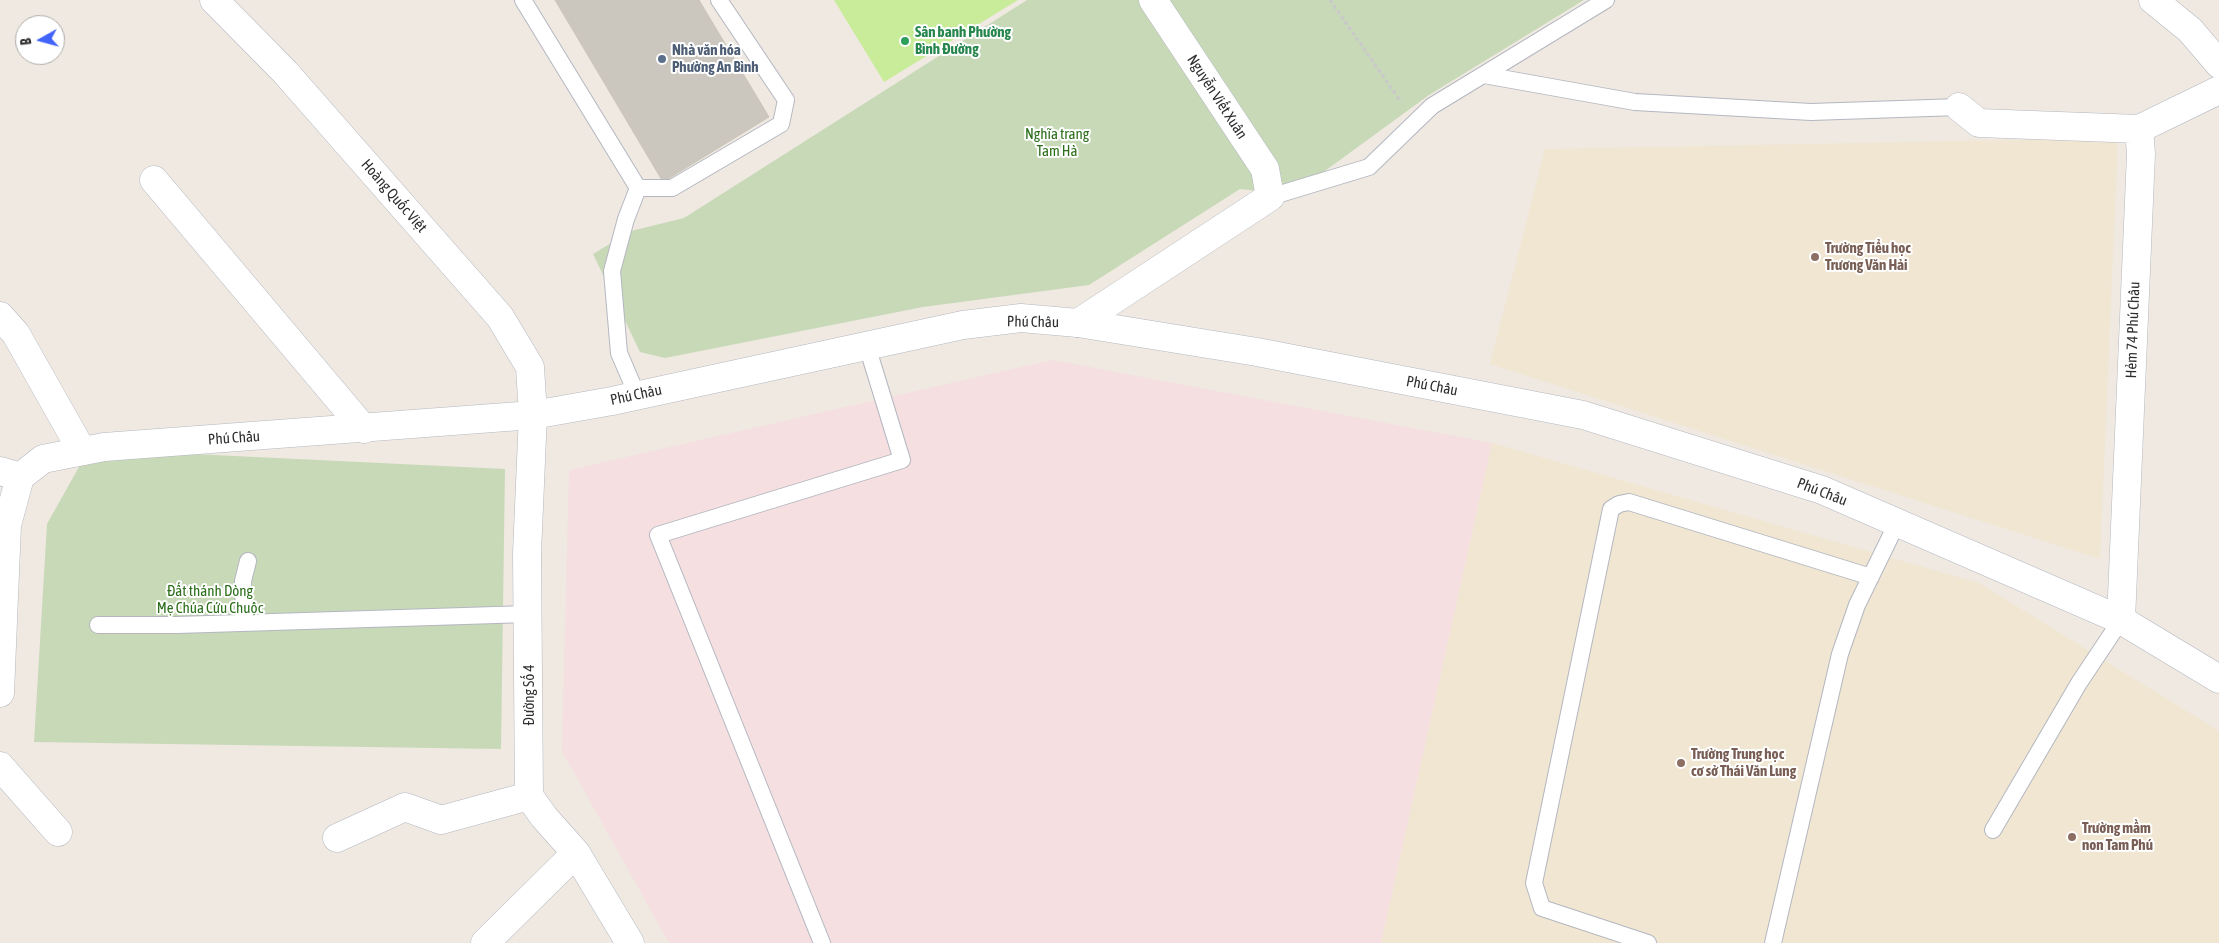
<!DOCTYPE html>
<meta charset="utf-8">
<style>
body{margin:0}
#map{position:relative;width:2219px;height:943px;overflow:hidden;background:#efe9e1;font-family:"Asap Condensed",sans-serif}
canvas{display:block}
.north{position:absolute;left:15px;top:15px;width:50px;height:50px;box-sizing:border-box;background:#fff;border:1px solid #ababab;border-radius:50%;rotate:263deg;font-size:14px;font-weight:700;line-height:20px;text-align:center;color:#2e2e2e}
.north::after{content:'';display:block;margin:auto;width:18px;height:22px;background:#4264fb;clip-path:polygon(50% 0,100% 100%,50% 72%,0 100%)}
</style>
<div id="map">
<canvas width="2219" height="943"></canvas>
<div class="north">B</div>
</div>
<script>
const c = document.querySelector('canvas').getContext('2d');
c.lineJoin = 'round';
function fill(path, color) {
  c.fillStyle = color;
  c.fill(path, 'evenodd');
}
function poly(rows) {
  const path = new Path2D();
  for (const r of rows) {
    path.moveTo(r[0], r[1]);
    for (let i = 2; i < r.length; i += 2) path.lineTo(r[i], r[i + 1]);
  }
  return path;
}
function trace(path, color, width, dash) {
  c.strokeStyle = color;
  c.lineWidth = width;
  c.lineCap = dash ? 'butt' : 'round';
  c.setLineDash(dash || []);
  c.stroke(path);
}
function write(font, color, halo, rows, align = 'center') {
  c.font = font + ' "Asap Condensed",sans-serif';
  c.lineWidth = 4;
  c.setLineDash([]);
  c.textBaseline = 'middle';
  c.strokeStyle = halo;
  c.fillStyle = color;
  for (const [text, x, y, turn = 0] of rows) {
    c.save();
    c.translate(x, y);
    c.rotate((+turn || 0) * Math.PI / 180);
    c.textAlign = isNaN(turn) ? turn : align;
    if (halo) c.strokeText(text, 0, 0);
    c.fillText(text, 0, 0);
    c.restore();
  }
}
const education = poly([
 [2118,138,2100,559,1490,364,1545,149],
 [1492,443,1979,583,2219,731,2219,943,1381,943]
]);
const medical = poly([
 [1052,360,1492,443,1381,943,669,943,562,751,569,470]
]);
const cemetery = poly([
 [1027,0,1584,0,1429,95,1292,195,1240,189,1089,285,923,307,665,358,640,352,593,254,631,231,684,218],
 [89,449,505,469,501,749,34,742,47,524]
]);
const pitch = poly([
 [834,0,1018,0,884,82]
]);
const building = poly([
 [555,0,699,0,769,117,663,182,555,0]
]);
const path = poly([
 [1330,0,1401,102]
]);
const lane = poly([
 [523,0,638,188],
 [1484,75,1635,102,1811,112,1959,107],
 [1270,197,1369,167,1432,106,1606,0],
 [637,395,619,353,612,271,626,219,638,188,672,188,781,124,786,100,719,0],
 [244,623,243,581,248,561],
 [98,625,177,625,528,614],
 [1993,830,2079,683,2121,620],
 [822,943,658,535,902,460,867,346],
 [1648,943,1542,908,1534,883,1611,509,1619,504,1629,502,1871,577],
 [1773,943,1840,654,1857,605,1897,523]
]);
const street = poly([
 [214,0,285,72,500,317,530,367,533,415,527,553,529,796,544,817,576,853,630,943],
 [2153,0,2190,30,2219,64],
 [1959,107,1979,123,2139,129],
 [154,180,364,429],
 [0,316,16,334,82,451],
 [1078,323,1270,197,1265,169,1153,0],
 [0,471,20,477],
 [2121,620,2141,154,2139,129,2219,90],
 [0,766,58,832],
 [337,838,405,807,441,820,529,796],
 [485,943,576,853]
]);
const secondary = poly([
 [0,693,7,525,20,477,43,459,104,447,533,415,612,401,963,325,1021,318,1078,323,1257,352,1583,415,1822,490,2121,620,2219,679]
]);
const markers = [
 [905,41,5,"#2e9e5b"],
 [662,59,5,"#5c6f8a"],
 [1815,257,5,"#8d6e63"],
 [1681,763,5,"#8d6e63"],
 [2072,837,5,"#8d6e63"]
];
const leisureNames = [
 ["Sân banh Phường",915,32],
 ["Bình Đường",915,49]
];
const serviceNames = [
 ["Nhà văn hóa",672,50],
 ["Phường An Bình",672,67]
];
const streetNames = [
 ["Nguyễn Viết Xuân",1217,97,57],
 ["Hoàng Quốc Việt",394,196,49],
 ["Phú Châu",1033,322,1],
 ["Hẻm 74 Phú Châu",2133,330,-88],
 ["Phú Châu",1432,386,11],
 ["Phú Châu",636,395,-12],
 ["Phú Châu",234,438,-4],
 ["Phú Châu",1822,492,21],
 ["Đường Số 4",529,695,-90]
];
const parkNames = [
 ["Nghĩa trang",1057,134],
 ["Tam Hà",1057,151],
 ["Đất thánh Dòng",210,591],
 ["Mẹ Chúa Cứu Chuộc",210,608]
];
const educationNames = [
 ["Trường Tiểu học",1825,248],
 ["Trương Văn Hải",1825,265],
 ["Trường Trung học",1691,754],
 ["cơ sở Thái Văn Lung",1691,771],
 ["Trường mầm",2082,828],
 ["non Tam Phú",2082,845]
];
fill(education, '#f0e6d1');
fill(medical, '#f5dfe0');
fill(cemetery, '#c8d9b8');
fill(pitch, '#c9ec9a');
fill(building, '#cbc7bf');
trace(building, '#cbc5ba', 1);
trace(lane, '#b4b7c1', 18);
trace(street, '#b4b7c1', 29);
trace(secondary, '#b4b7c1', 29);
trace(path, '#c9c9c9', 3, [4, 2.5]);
trace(lane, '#fff', 16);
trace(street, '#fff', 28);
trace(secondary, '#fff', 28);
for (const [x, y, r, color] of markers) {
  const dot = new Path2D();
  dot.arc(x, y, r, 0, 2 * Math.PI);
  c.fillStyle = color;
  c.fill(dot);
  trace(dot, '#fff', 2);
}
write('bold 15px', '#27864d', '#fff', leisureNames, 'left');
write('bold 15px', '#4e5e75', '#fff', serviceNames, 'left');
write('15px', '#2e2e2e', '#fff', streetNames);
write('15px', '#2c6e1b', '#fff', parkNames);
write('bold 15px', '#785e54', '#fff', educationNames, 'left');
</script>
